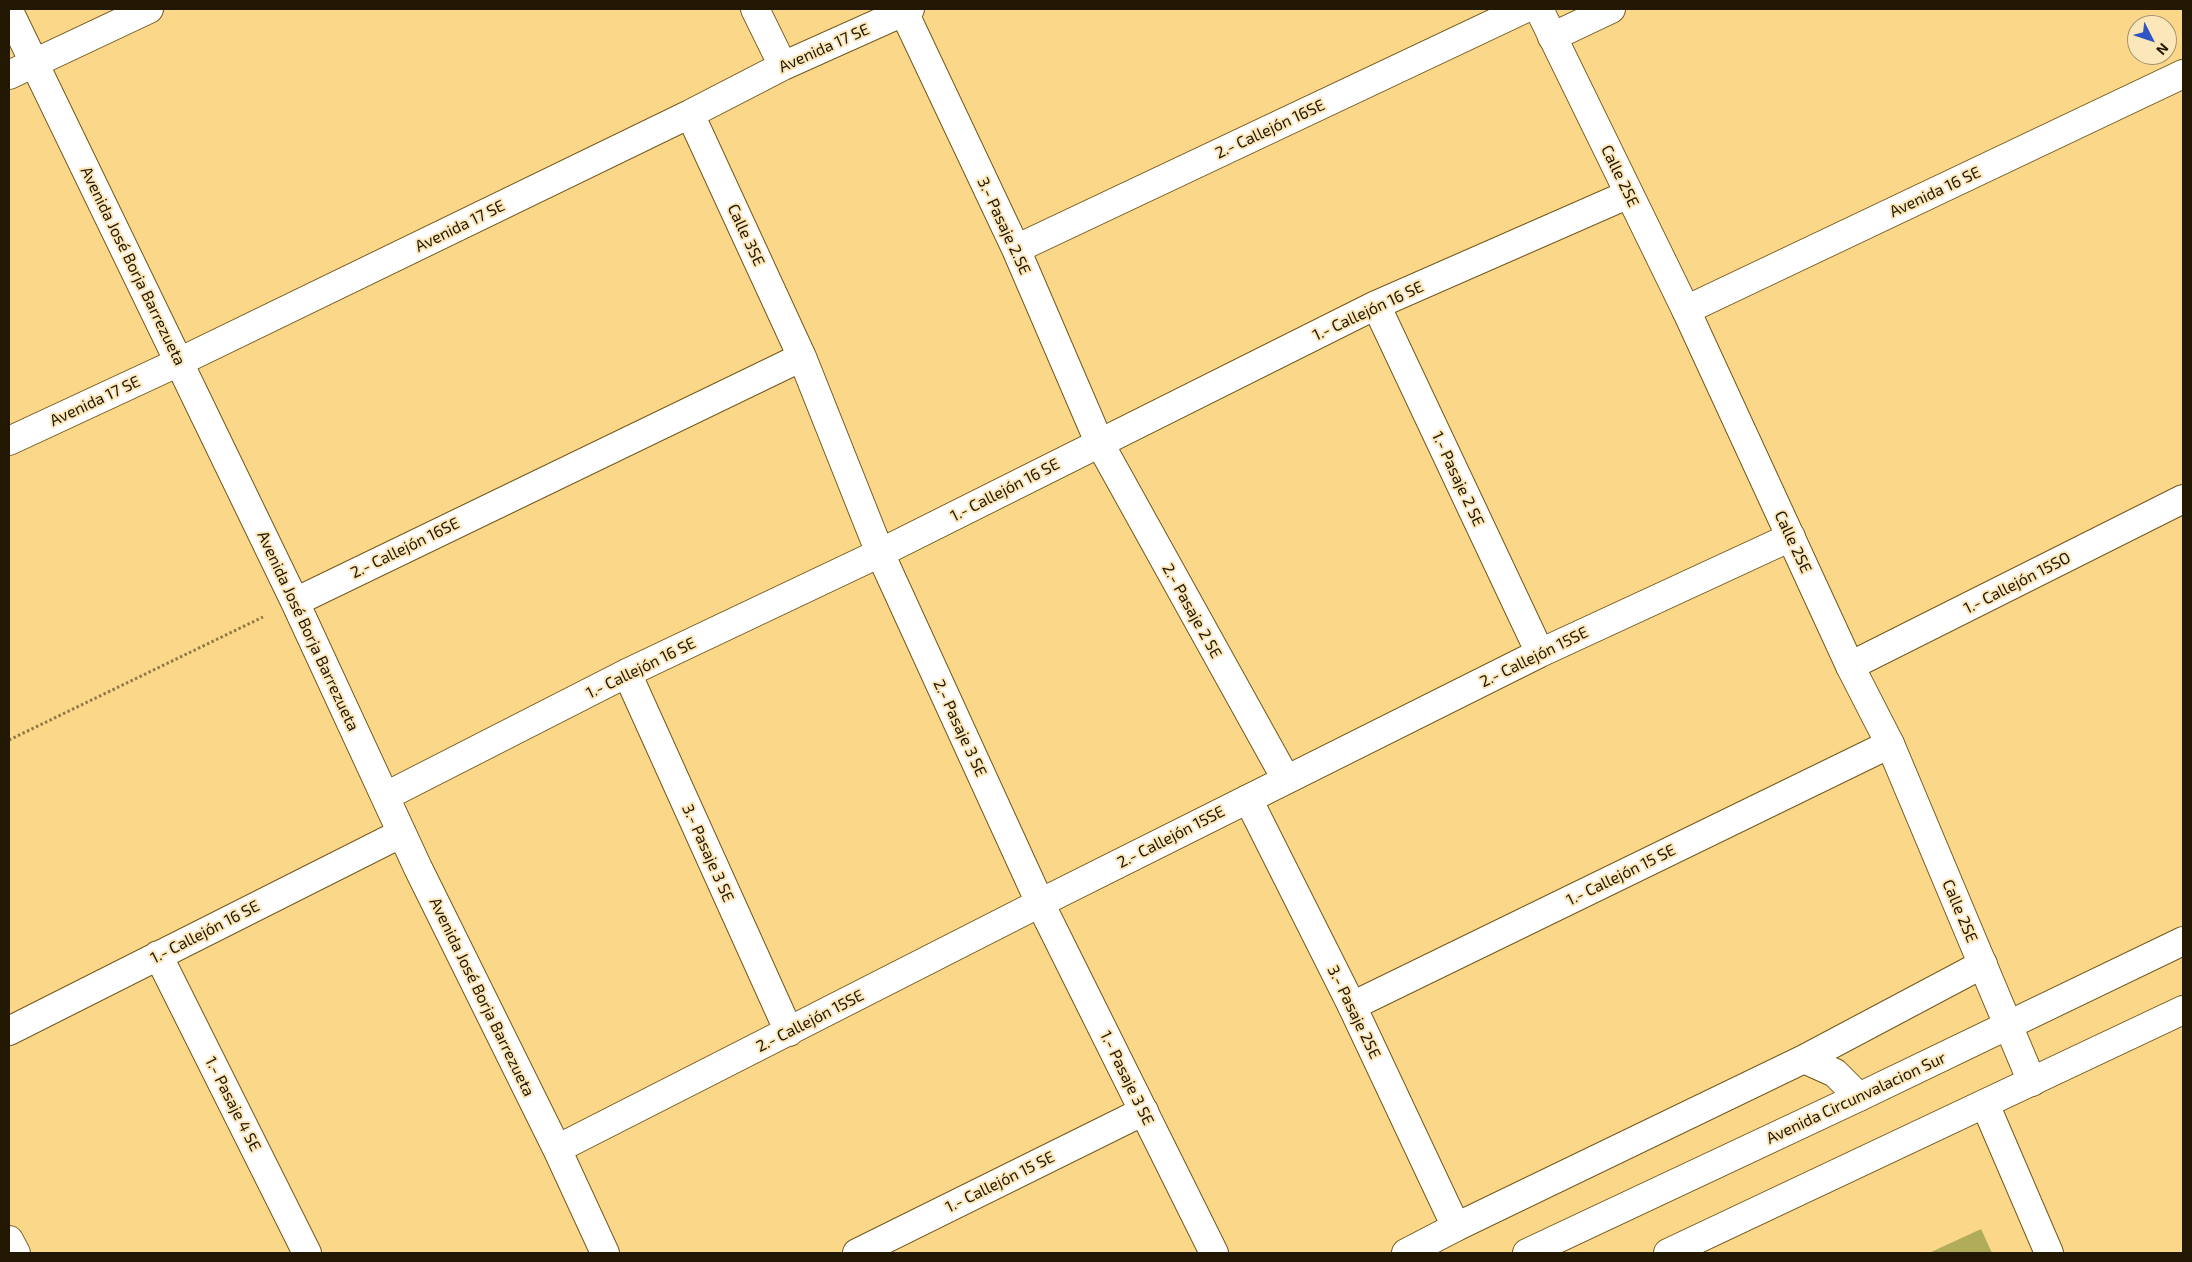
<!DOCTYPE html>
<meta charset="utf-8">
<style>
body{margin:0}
#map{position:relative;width:2192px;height:1262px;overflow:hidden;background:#fbd889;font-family:"Exo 2",sans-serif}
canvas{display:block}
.frame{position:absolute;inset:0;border:10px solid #221701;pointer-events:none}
.north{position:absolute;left:2127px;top:15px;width:50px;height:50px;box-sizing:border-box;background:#fce7ba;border:1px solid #a59470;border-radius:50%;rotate:131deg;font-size:14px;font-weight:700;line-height:20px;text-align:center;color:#221701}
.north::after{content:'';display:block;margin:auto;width:18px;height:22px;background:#3054c4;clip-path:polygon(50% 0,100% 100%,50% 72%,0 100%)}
</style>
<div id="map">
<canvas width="2192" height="1262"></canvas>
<div class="frame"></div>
<div class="north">N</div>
</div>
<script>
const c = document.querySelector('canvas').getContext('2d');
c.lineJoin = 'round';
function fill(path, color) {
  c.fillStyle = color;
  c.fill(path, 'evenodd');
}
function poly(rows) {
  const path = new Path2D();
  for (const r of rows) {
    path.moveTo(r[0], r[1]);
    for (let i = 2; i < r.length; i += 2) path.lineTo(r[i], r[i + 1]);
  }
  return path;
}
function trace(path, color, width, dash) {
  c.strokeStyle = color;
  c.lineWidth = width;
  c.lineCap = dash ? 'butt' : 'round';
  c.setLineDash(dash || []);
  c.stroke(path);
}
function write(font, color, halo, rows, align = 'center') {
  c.font = font + ' "Exo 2",sans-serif';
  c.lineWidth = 4;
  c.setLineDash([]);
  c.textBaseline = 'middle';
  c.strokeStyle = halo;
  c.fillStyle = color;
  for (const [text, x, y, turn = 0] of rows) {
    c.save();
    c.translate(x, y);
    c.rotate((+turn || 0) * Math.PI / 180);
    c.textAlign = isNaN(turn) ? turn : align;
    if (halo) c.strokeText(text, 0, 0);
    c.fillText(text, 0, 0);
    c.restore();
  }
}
const building = poly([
 [1981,1229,1992,1253,1929,1253]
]);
const path = poly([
 [9,740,263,617]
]);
const pedestrian = poly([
 [1248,799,1352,1006,1456,1227],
 [1040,903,1214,1253]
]);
const minor = poly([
 [755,9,783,66],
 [9,11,295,602,418,868,557,1149,605,1253],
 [904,12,1016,249,1099,442,1286,779],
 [1552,37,1611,9],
 [9,75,149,9],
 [690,114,802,357,880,553,1040,903],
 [1016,249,1524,9],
 [1376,305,1540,653],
 [1686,310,2183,74],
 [9,441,179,362,690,114,783,66,910,9],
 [295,602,802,357],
 [1850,666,2183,499],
 [627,673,789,1032],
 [386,796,627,673,880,553,1376,305,1629,194],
 [158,955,307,1253],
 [1352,1006,1890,744],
 [9,1031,402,833],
 [1804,1059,1983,964],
 [1985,1104,2049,1253],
 [557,1149,1040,903,1540,653,1791,537],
 [9,1240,16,1253],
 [857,1253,1144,1111],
 [1406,1253,1456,1227,1804,1059,1835,1073,1859,1097]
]);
const tertiary = poly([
 [1539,9,1686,310,1850,666,1890,744,2032,1082]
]);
const secondary = poly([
 [1527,1253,1859,1097,2183,941],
 [1668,1253,2183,1010]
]);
const streetNames = [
 ["Avenida 17 SE",824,48,-24],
 ["2.- Callejón 16SE",1270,129,-25],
 ["Calle 2SE",1620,176,64],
 ["Avenida 16 SE",1935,192,-25],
 ["Avenida 17 SE",460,226,-26],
 ["3.- Pasaje 2.SE",1004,226,65],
 ["Calle 3SE",746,235,65],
 ["Avenida José Borja Barrezueta",133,266,64],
 ["1.- Callejón 16 SE",1368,311,-25],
 ["Avenida 17 SE",95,401,-25],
 ["1.- Pasaje 2 SE",1458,479,65],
 ["1.- Callejón 16 SE",1005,490,-27],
 ["Calle 2SE",1793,542,65],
 ["2.- Callejón 16SE",405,548,-26],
 ["1.- Callejón 15SO",2017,583,-27],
 ["2.- Pasaje 2 SE",1192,611,61],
 ["Avenida José Borja Barrezueta",308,631,65],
 ["2.- Callejón 15SE",1534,657,-26],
 ["1.- Callejón 16 SE",641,668,-26],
 ["2.- Pasaje 3 SE",960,728,65],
 ["2.- Callejón 15SE",1171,837,-27],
 ["3.- Pasaje 3 SE",708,853,66],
 ["1.- Callejón 15 SE",1621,875,-26],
 ["Calle 2SE",1960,911,67],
 ["1.- Callejón 16 SE",205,932,-27],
 ["Avenida José Borja Barrezueta",482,997,64],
 ["3.- Pasaje 2SE",1354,1012,64],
 ["2.- Callejón 15SE",810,1021,-27],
 ["1.- Pasaje 3 SE",1127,1078,64],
 ["Avenida Circunvalacion Sur",1856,1098,-25],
 ["1.- Pasaje 4 SE",233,1104,63],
 ["1.- Callejón 15 SE",1000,1182,-26]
];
fill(building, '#b1ac5a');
trace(pedestrian, '#72591c', 30);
trace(minor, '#72591c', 30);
trace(tertiary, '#72591c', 30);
trace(secondary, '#72591c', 30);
trace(path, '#907946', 3, [2.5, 2.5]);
trace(pedestrian, '#fff', 28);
trace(minor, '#fff', 28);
trace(tertiary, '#fff', 28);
trace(secondary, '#fff', 28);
write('16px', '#221701', '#fce7ba', streetNames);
</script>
